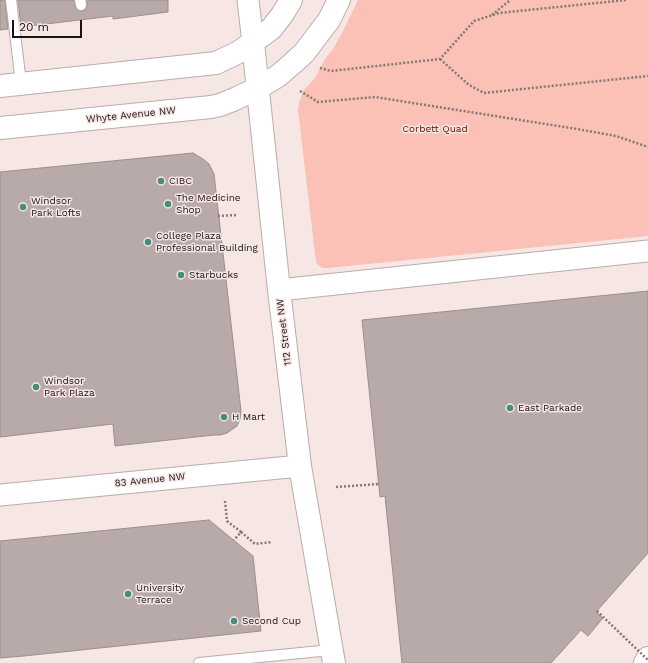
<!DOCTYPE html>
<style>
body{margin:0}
#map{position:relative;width:648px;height:663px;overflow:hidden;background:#f6e7e5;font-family:"Work Sans",sans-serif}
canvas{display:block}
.scale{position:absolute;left:12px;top:20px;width:70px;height:18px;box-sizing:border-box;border:2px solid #181312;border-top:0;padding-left:5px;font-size:12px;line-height:14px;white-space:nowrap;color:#181312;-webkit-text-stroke:3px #f6e7e5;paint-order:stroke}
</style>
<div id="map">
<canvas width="648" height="663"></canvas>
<div class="scale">20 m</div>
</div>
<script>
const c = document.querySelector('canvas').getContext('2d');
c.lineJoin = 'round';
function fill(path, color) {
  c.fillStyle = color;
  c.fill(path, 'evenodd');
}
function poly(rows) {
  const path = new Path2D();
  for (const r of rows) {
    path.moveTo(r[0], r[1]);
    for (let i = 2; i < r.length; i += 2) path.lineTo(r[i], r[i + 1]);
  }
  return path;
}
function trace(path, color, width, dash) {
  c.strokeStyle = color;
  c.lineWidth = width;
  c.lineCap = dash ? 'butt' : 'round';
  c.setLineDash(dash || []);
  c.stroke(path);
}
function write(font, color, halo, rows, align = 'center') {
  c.font = font + ' "Work Sans",sans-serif';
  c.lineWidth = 3;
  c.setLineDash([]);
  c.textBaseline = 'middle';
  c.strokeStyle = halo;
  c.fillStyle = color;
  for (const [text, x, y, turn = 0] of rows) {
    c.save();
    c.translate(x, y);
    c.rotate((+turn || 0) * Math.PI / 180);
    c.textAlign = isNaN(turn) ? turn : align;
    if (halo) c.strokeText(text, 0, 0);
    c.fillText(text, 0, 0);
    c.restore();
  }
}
const green = poly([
 [358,0,648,0,648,236,328,268,323,268,319,266,316,262,298,110,299,104,303,91,315,78,325,59,333,49,342,33]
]);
const building = poly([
 [0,0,5,0,8,29,0,30,0,0],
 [18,0,74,0,76,9,79,11,82,11,85,10,87,7,87,0,168,0,168,12,113,19,113,16,21,27,18,0],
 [193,153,203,159,209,164,214,174,241,411,240,419,237,426,227,433,220,435,214,435,115,446,113,424,0,437,0,172,193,153],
 [648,291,648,553,596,612,603,618,588,636,581,630,551,663,402,663,385,496,380,497,362,320,648,291],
 [209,520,253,556,261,631,24,656,0,658,0,541,209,520]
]);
const path = poly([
 [492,15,510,0],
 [440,59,469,85,484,93,648,76],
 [320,68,331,71,440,59,474,21,499,13,626,0],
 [300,91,318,102,375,97,577,129,616,136,648,147],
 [218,216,237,215],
 [336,487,379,484],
 [225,501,227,521,241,532,234,540],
 [241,532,255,544,272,542]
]);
const service = poly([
 [11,0,21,83],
 [80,0,81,5],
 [199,663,331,650]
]);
const minor = poly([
 [248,0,253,43],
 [279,290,648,251],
 [0,495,300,466]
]);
const tertiary = poly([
 [645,663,648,658]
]);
const secondary = poly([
 [253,43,279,290,300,466,334,663],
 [0,86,216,63,239,52,271,29,282,15,291,0],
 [0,128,211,107,220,105,235,99,258,88,278,76,293,63,304,53,329,20,339,0]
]);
const pathBridge = poly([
 [597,611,648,660]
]);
const markers = [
 [161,181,4,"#488c80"],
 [168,204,4,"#488c80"],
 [23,207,4,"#488c80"],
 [148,242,4,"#488c80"],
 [181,275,4,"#488c80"],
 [36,387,4,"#488c80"],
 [510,408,4,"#488c80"],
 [224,417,4,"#488c80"],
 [128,594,4,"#488c80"],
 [234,621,4,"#488c80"]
];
const streetNames = [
 ["Whyte Avenue NW",131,115,-6],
 ["112 Street NW",284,332,-97],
 ["83 Avenue NW",150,480,-6]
];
const parkNames = [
 ["Corbett Quad",435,129]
];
const poiNames = [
 ["CIBC",169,181],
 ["The Medicine",176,198],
 ["Shop",176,210],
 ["Windsor",31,201],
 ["Park Lofts",31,213],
 ["College Plaza",156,236],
 ["Professional Building",156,248],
 ["Starbucks",189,275],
 ["Windsor",44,381],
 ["Park Plaza",44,393],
 ["East Parkade",518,408],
 ["H Mart",232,417],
 ["University",136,588],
 ["Terrace",136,600],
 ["Second Cup",242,621]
];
fill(green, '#fbc0b6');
fill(building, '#b8aaa8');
trace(building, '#9b8e8b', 1);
trace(service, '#baacaa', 12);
trace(minor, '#baacaa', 23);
trace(tertiary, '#baacaa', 24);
trace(secondary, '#baacaa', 24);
trace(path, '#827877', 2.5, [2, 2]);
trace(service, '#fff', 10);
trace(minor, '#fff', 21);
trace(tertiary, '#fff', 22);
trace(secondary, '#fff', 22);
trace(pathBridge, '#827877', 2.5, [2, 2]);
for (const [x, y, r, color] of markers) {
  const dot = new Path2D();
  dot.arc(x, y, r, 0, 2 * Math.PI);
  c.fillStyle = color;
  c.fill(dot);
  trace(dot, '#f6e7e5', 1.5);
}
write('10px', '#181312', '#f6e7e5', streetNames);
write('10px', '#770100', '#f6e7e5', parkNames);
write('10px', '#181312', '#f6e7e5', poiNames, 'left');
</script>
